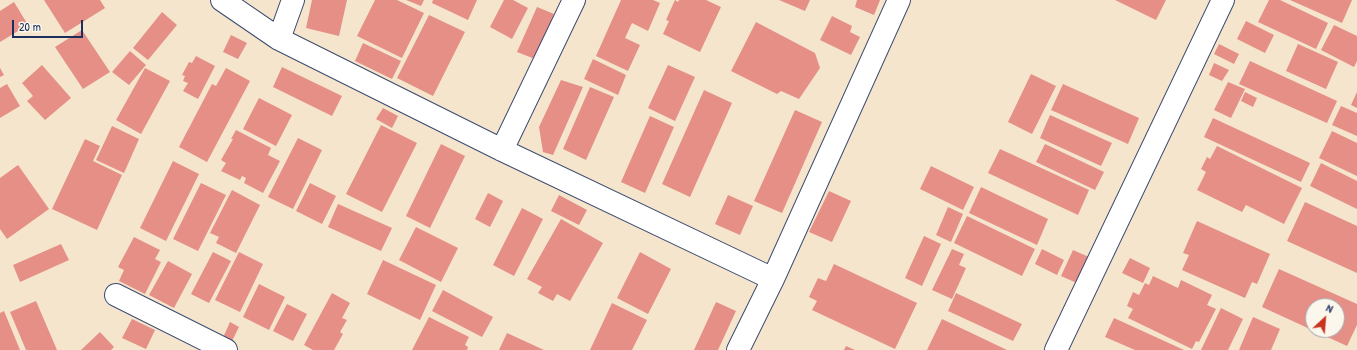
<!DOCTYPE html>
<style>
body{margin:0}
#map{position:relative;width:1357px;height:350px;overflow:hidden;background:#f5e5cd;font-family:"Patrick Hand",sans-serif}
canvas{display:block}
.north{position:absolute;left:1305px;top:298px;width:40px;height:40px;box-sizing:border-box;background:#fbf7ec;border:1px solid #a1a7b3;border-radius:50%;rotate:26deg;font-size:11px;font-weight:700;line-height:16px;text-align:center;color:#1b2f5e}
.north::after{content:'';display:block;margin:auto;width:14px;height:18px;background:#c8321e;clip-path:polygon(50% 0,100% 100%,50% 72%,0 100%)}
.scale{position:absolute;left:12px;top:20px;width:71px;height:18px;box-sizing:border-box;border:2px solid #1b2f5e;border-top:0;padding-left:5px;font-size:12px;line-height:14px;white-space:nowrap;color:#1b2f5e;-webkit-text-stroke:3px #fbf7ec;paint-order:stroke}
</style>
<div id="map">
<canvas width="1357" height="350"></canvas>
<div class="north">N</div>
<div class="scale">20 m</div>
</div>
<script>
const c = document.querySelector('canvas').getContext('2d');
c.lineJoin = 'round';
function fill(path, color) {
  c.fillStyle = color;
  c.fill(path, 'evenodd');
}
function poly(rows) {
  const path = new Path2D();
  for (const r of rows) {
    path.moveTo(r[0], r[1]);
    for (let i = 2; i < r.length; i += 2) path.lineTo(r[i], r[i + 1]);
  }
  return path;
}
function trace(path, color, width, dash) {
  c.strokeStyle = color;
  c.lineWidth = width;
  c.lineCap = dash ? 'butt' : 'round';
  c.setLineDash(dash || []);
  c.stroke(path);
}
const building = poly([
 [44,0,100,0,105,8,65,33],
 [312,0,347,0,339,36,306,28],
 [375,0,397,0,424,13,402,58,357,36],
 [406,0,424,0,421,6],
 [433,0,477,0,468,20,432,3],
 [504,0,513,0,528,8,512,39,490,27],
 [621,0,653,0,660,3,648,31,632,23,625,38,640,45,628,71,596,56],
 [675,0,678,2,679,0,706,0,721,7,700,52,663,34,669,21,666,20],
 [779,0,810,0,805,11],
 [857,0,880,0,874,15,855,7],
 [1115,0,1166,0,1156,20],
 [1269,0,1280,0,1328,23,1316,49,1258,22],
 [1290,0,1352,0,1342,23],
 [14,2,28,25,0,42,0,11],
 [537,7,554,14,535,59,517,52],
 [162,12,177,25,148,60,133,48],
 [429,15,465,32,433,96,397,78],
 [832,16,852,26,850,32,860,37,851,55,820,40],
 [1246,21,1274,35,1265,53,1237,39],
 [756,22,815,53,820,68,799,99,781,91,777,94,731,71],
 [1334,25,1357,36,1357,61,1354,67,1321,50],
 [82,30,110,72,83,89,55,47],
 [231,35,247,43,238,59,223,52],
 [363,43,401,61,392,79,355,61],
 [1219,44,1239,54,1234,64,1214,54],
 [1298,44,1338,62,1326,89,1286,71],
 [130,51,146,65,129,85,112,72],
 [196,56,215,66,198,99,183,91,188,83,183,81,185,76,182,75,189,62,192,63],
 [593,59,626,75,618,95,584,79],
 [1250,61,1337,101,1327,123,1239,84],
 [1214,63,1229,70,1222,81,1209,75],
 [42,65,71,98,45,120,27,101,33,96,22,83],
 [668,65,695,77,675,121,648,108],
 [282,67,342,96,332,116,273,87],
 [0,68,4,75,0,77],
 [145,68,170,81,141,134,116,120],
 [226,68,250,81,207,162,179,147,212,84,216,86],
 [1031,74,1056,86,1032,134,1008,122],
 [561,80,583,87,553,155,543,152,539,127],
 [1228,82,1245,89,1231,118,1214,110],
 [7,84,20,106,0,118,0,88],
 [1063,84,1139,118,1128,144,1051,110],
 [590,87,614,97,586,160,563,149],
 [704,90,732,103,690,197,662,184],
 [1245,92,1257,98,1253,107,1241,101],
 [1357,92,1357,108,1351,105],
 [259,98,292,115,276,146,243,129],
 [1341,106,1357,113,1357,136,1332,125],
 [383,108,398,116,392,128,376,119],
 [795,110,822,122,782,213,754,201],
 [1050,115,1112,143,1101,166,1040,138],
 [650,116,674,127,645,193,621,182],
 [1213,118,1310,163,1301,182,1204,137],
 [381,125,417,143,382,212,346,194],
 [112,126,139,139,124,173,96,160],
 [236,130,271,148,268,155,280,161,263,193,244,183,246,178,242,176,240,180,221,171,226,163,221,160,233,139,231,139],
 [1332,131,1357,143,1357,176,1319,158],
 [298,138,322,150,293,209,268,197],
 [85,139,100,146,93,161,122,175,97,230,52,209],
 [441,144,465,156,430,228,406,216],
 [1045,144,1104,172,1095,190,1036,162],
 [1217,146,1302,188,1284,224,1246,205,1242,212,1197,190,1206,172,1201,169,1207,157,1210,159],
 [1000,149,1089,190,1078,215,988,173],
 [173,161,199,174,166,241,140,228],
 [1321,163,1357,181,1357,209,1310,186],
 [18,165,49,209,7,239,0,229,0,178],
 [931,166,974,187,963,210,920,189],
 [201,183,226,195,198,251,173,239],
 [310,183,336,196,322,224,296,211],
 [981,187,1048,219,1037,245,969,213],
 [232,190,260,205,236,253,216,243,219,237,210,233],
 [829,191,851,201,832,242,809,232],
 [488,193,503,201,490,227,475,219],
 [559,195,587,210,579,225,551,211],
 [728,195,753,206,740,235,715,224],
 [1305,202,1357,226,1357,273,1287,241],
 [338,204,392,228,381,251,328,227],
 [948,207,963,214,951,242,936,235],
 [522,208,543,219,514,276,493,265],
 [967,216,1035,249,1022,276,954,243],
 [561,219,603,243,570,301,557,294,553,301,538,293,542,287,527,279],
 [1197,221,1270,254,1257,284,1252,282,1245,298,1182,270,1189,255,1183,253],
 [416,227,458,248,441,282,399,260],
 [924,236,941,244,922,286,905,278],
 [134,237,160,250,155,259,161,262,145,294,119,281,124,270,118,267],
 [61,244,69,260,20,282,13,265],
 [952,249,964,254,959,265,966,268,952,299,932,290],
 [1042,249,1064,260,1057,275,1035,264],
 [1073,250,1091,258,1079,284,1061,276],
 [213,252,231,261,209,303,191,294],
 [239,252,263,264,240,312,215,300],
 [640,252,671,269,648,314,617,298],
 [1130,258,1150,268,1143,283,1122,273],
 [383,260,436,285,420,320,367,294],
 [168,261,192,274,174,308,149,295],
 [834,264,917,303,895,349,812,310,817,301,809,297,818,278,826,281],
 [1279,269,1357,304,1357,325,1347,346,1262,307],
 [1313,306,1337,306,1337,330,1313,330],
 [1153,276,1178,288,1181,280,1212,295,1207,305,1216,309,1199,342,1196,341,1192,349,1128,318,1133,309,1127,306,1133,292,1139,295,1145,283,1149,285],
 [259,284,285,297,269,330,243,317],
 [443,290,493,317,482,337,432,311],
 [332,293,350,303,342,318,347,320,340,332,343,334,334,350,313,350,304,345],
 [956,293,1022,324,1013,341,948,311],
 [36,301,57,350,26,350,10,312],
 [716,302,736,311,718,350,694,350],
 [612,303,647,320,632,350,590,350],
 [287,304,307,314,293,341,273,331],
 [1221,308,1243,319,1228,350,1201,350],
 [4,311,20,350,0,350,0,313],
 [429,317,469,337,465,345,468,347,467,350,412,350],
 [1253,317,1280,329,1271,350,1239,350],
 [1114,318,1184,350,1135,350,1105,337],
 [132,319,155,330,146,349,122,338],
 [942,319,1007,350,927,350],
 [230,322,239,327,230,345,222,340],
 [100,332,114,347,111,350,81,350],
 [507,333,544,350,499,350],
 [846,346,855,350,844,350]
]);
const minor = poly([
 [222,0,279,39,502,150,773,279],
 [279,39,293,0],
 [502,150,574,0],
 [116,295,226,350],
 [738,350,773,279,899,0],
 [1056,350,1223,0]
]);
fill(building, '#e58f86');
trace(minor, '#3c4a6f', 24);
trace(minor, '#fff', 22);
</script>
